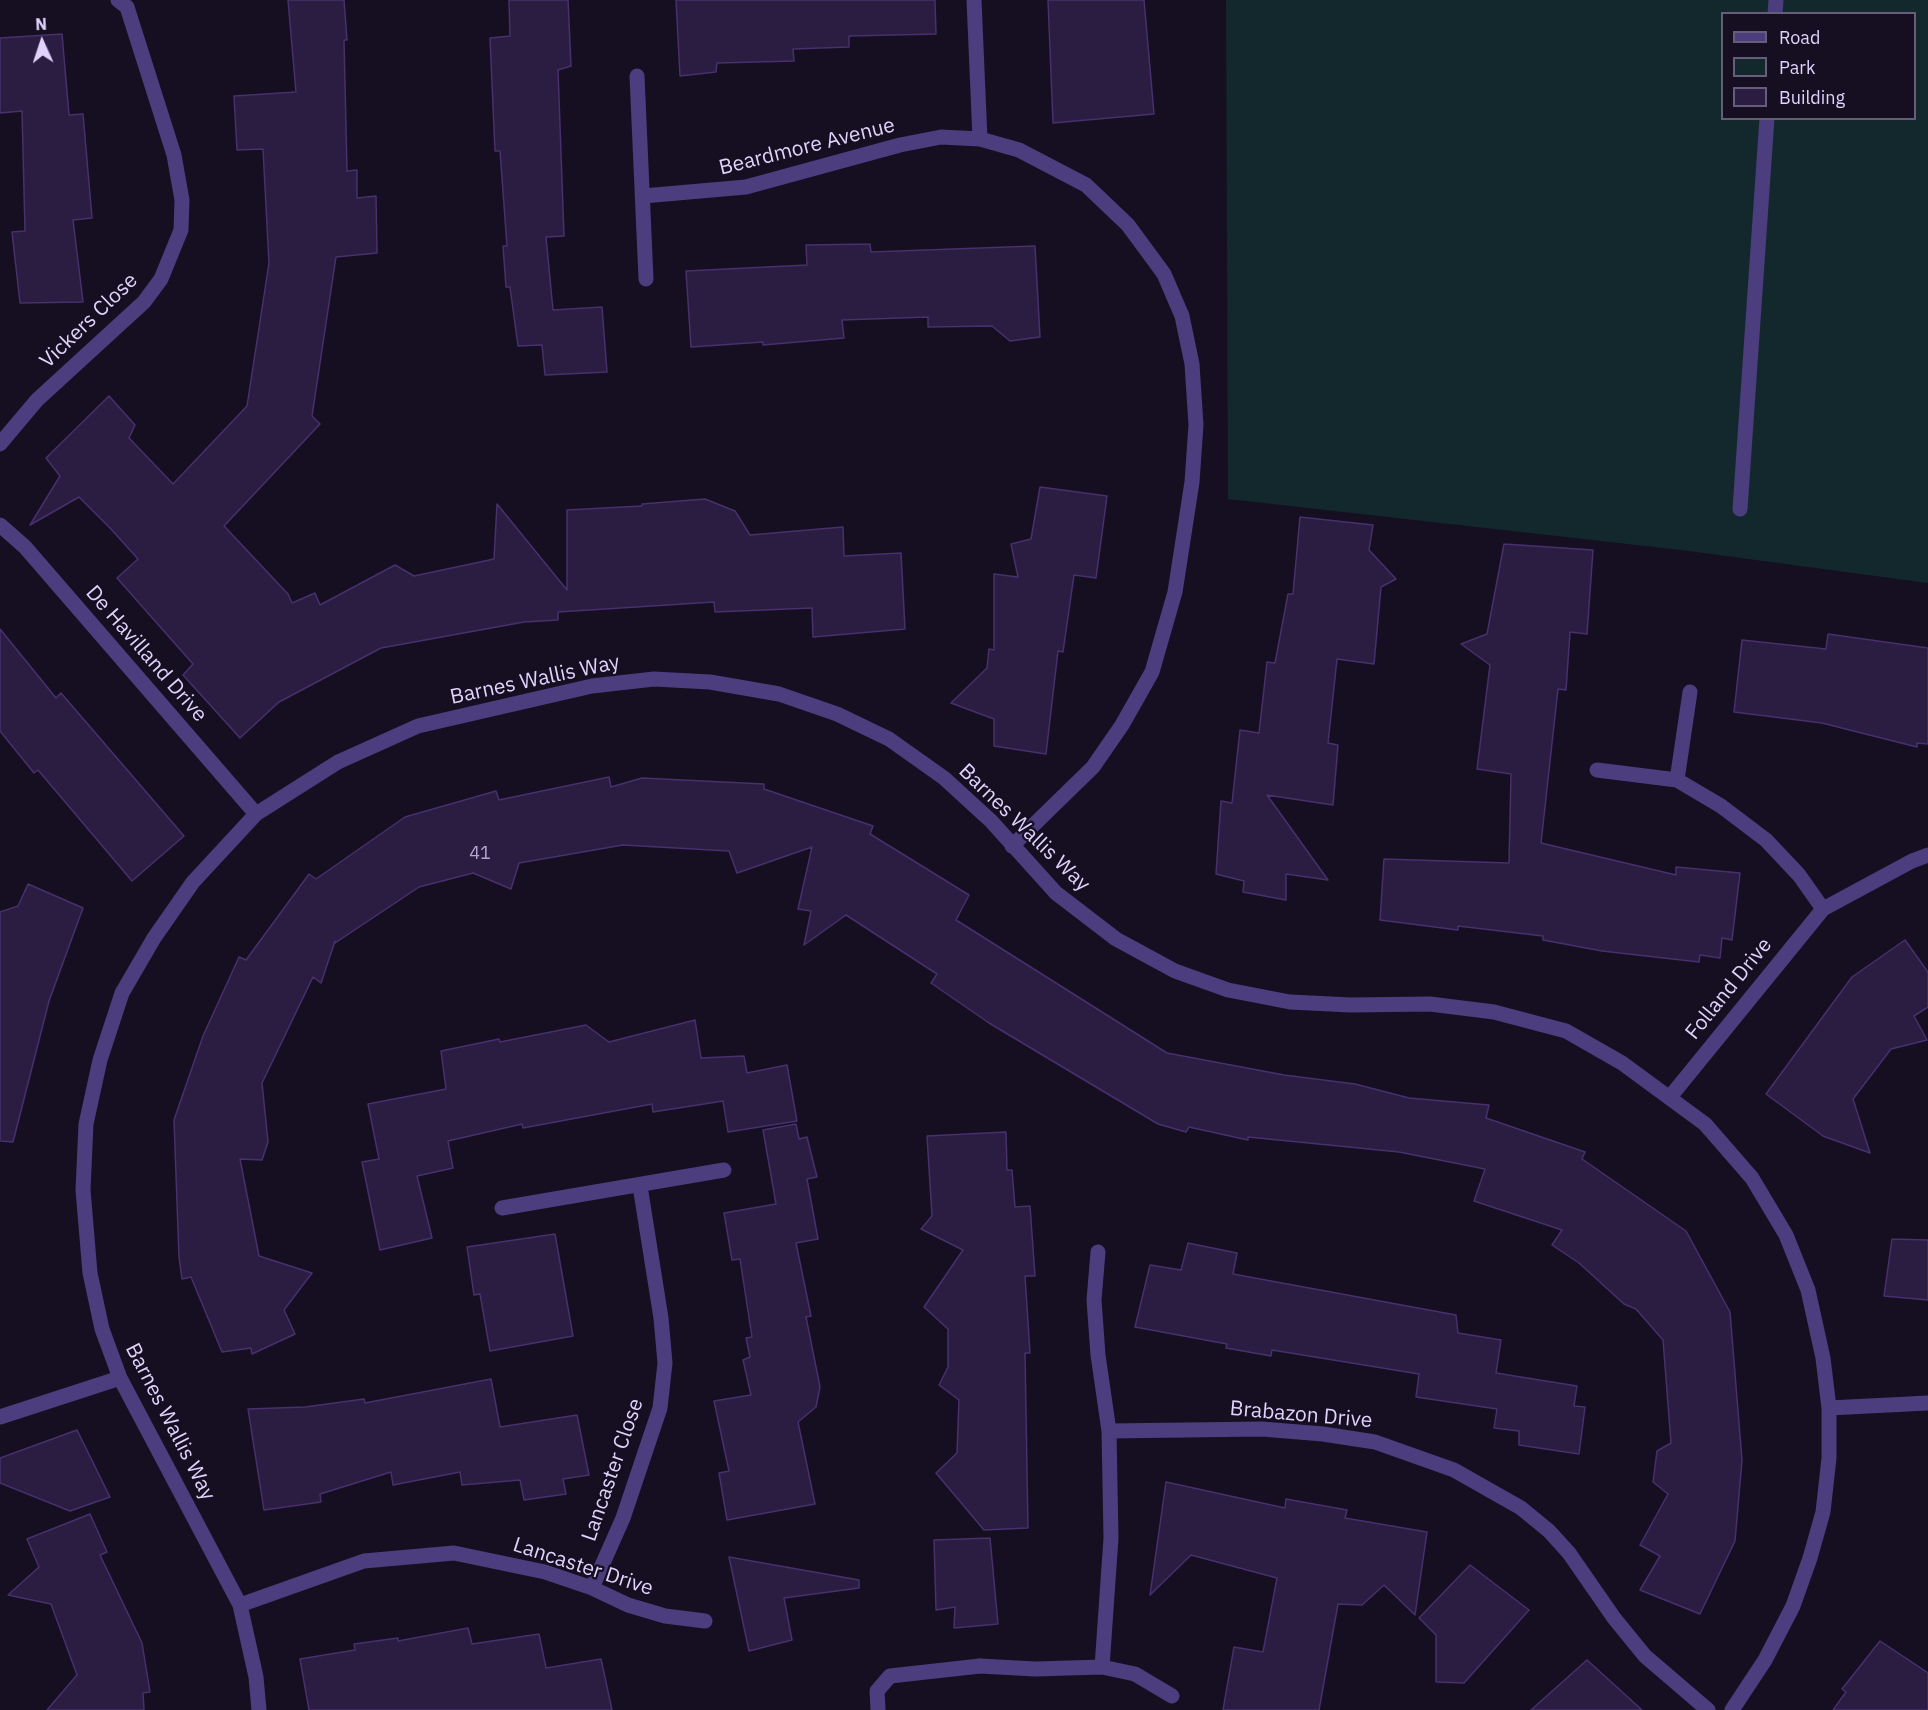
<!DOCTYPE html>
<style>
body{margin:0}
#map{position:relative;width:1928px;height:1710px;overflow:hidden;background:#160f22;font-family:"IBM Plex Sans",sans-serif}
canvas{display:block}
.legend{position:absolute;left:1721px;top:12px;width:195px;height:108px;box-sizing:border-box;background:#160f22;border:2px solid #665d79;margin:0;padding:8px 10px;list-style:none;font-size:18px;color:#dfd3fc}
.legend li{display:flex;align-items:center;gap:12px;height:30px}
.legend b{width:30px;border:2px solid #665d79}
.north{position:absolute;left:12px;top:12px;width:60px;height:60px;-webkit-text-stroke:4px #160f22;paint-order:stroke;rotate:357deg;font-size:16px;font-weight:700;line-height:24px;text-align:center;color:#dfd3fc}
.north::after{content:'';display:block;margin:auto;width:21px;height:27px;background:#dfd3fc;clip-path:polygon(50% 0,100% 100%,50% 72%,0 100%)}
</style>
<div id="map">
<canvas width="1928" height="1710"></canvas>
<ul class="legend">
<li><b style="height:8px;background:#4b3d7e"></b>Road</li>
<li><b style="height:16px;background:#13282c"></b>Park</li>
<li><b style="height:16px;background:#2b1c42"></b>Building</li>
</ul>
<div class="north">N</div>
</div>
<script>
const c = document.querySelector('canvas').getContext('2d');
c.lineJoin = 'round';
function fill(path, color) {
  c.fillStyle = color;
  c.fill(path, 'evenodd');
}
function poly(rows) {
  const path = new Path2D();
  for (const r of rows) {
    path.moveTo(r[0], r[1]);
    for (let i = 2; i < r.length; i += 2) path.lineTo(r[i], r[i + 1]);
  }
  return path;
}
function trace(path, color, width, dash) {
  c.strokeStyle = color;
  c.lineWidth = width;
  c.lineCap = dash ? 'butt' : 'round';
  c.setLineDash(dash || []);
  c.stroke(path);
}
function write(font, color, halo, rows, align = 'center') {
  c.font = font + ' "IBM Plex Sans",sans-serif';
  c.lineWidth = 4.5;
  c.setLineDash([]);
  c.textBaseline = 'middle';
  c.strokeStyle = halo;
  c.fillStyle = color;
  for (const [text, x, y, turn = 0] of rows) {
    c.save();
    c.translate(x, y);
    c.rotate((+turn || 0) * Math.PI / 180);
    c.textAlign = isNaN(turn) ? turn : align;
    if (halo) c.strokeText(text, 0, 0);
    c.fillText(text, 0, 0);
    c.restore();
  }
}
const green = poly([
 [1226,0,1928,0,1928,583,1681,550,1228,499],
 [1722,14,1914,14,1914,118,1722,118]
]);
const building = poly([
 [288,0,344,0,347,40,344,40,347,171,357,170,357,198,376,196,377,253,336,257,312,416,320,424,224,526,288,594,292,603,315,593,320,605,395,565,414,576,494,559,497,504,567,590,567,510,642,506,642,504,705,499,735,511,750,535,843,527,844,556,901,553,905,629,813,637,812,608,715,612,714,602,558,612,558,620,524,622,381,648,279,702,240,738,183,675,193,664,117,578,138,559,110,528,79,497,30,525,60,476,46,458,109,396,135,425,129,438,173,484,247,406,269,263,263,149,237,150,234,96,296,92,288,0],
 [509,0,568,0,571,66,558,70,564,236,546,237,553,310,602,307,607,372,545,375,542,345,518,346,510,287,506,287,503,246,507,246,500,151,495,151,490,38,510,36,509,0],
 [676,0,935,0,936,34,849,36,849,47,793,49,794,61,717,63,716,72,680,76,676,0],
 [1048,0,1144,0,1154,114,1053,123,1048,0],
 [62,34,69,115,83,114,92,218,73,220,83,302,20,303,12,232,25,231,22,111,0,113,0,38,62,34],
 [870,244,871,252,1035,246,1040,337,1010,341,992,326,928,327,928,317,842,320,844,338,763,345,763,342,691,347,686,271,807,265,806,245,870,244],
 [1040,487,1107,496,1096,578,1074,575,1063,652,1058,651,1046,754,994,746,994,719,951,703,987,668,989,649,994,650,994,574,1018,577,1011,544,1031,539,1040,487],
 [1300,517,1373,525,1369,550,1396,579,1381,587,1374,664,1337,659,1328,743,1338,745,1333,805,1267,795,1328,880,1286,874,1286,900,1243,892,1244,881,1216,874,1221,801,1232,803,1240,730,1259,733,1267,662,1275,663,1288,594,1293,594,1300,517],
 [1504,544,1593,550,1587,634,1570,632,1566,690,1558,689,1541,843,1676,875,1676,867,1740,873,1732,940,1722,938,1720,958,1700,955,1699,962,1602,951,1543,940,1543,936,1458,926,1458,930,1380,920,1384,859,1509,863,1511,774,1477,769,1490,665,1461,644,1487,634,1504,544],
 [0,629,56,698,61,693,184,836,132,881,38,770,34,773,0,731,0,629],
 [1828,634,1928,648,1928,744,1917,743,1917,747,1822,723,1734,712,1742,640,1826,649,1828,634],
 [609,777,611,787,642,778,764,784,764,789,873,826,870,834,969,895,956,920,1167,1053,1284,1075,1355,1084,1409,1098,1489,1105,1486,1118,1585,1152,1582,1159,1686,1231,1730,1312,1742,1460,1735,1541,1700,1614,1640,1590,1660,1556,1640,1545,1668,1494,1653,1482,1657,1451,1671,1443,1663,1340,1636,1309,1624,1304,1579,1263,1552,1245,1562,1230,1474,1201,1485,1169,1399,1152,1248,1137,1248,1140,1189,1127,1186,1132,1158,1124,989,1023,931,983,937,974,846,915,804,945,811,911,798,909,812,847,737,873,729,851,623,845,519,863,511,889,473,873,419,887,335,943,335,941,321,983,313,977,262,1083,268,1142,262,1160,240,1159,259,1256,312,1273,284,1310,295,1334,252,1354,251,1348,222,1352,191,1277,182,1279,179,1257,174,1120,203,1036,239,957,246,960,309,874,316,879,405,817,496,791,499,800,609,777],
 [28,884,83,908,49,1001,13,1142,0,1141,0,912,18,906,28,884],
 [1905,940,1928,972,1928,1007,1914,1016,1927,1040,1891,1049,1853,1099,1870,1153,1823,1136,1766,1094,1852,977,1905,940],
 [695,1020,701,1058,744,1056,747,1073,787,1065,797,1121,728,1132,723,1101,653,1112,652,1104,523,1128,522,1124,448,1141,453,1168,417,1176,432,1238,380,1250,362,1162,379,1159,368,1104,446,1089,441,1051,499,1039,500,1042,586,1025,609,1042,695,1020],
 [796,1124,799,1139,807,1137,817,1177,807,1179,818,1239,796,1243,811,1316,806,1317,820,1387,816,1407,798,1422,815,1504,727,1520,719,1473,729,1471,714,1401,751,1395,743,1360,750,1357,746,1338,752,1337,740,1259,732,1260,724,1213,776,1204,763,1130,796,1124],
 [1006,1132,1007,1170,1012,1170,1015,1207,1030,1206,1035,1276,1025,1276,1030,1353,1025,1353,1028,1528,984,1530,936,1473,957,1453,959,1400,939,1385,948,1367,948,1329,924,1307,963,1250,921,1229,932,1216,927,1136,1006,1132],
 [555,1234,573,1336,490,1351,480,1294,474,1295,467,1247,555,1234],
 [1892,1239,1928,1240,1928,1300,1884,1296,1892,1239],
 [1188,1243,1237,1253,1233,1274,1456,1315,1458,1333,1501,1340,1496,1373,1577,1386,1574,1406,1585,1407,1579,1454,1519,1445,1519,1431,1494,1428,1497,1409,1416,1397,1419,1374,1272,1350,1271,1356,1226,1348,1227,1344,1135,1327,1150,1265,1181,1270,1188,1243],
 [491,1379,500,1427,577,1415,589,1475,563,1479,566,1494,524,1500,520,1480,462,1485,460,1472,393,1485,391,1472,320,1494,321,1502,264,1510,248,1409,305,1407,364,1399,365,1403,491,1379],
 [77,1430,110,1497,70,1511,0,1483,0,1458,77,1430],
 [1166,1482,1285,1508,1286,1499,1347,1510,1345,1518,1427,1532,1415,1615,1384,1585,1362,1605,1338,1604,1319,1710,1223,1710,1234,1647,1263,1652,1277,1578,1191,1555,1150,1595,1166,1482],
 [90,1514,107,1552,100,1555,142,1643,150,1692,143,1693,144,1710,47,1710,77,1675,51,1604,8,1595,39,1567,27,1539,90,1514],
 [990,1538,998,1624,954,1628,955,1607,936,1610,934,1540,990,1538],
 [729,1557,859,1580,859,1588,784,1598,792,1640,749,1651,729,1557],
 [1470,1565,1529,1610,1464,1683,1436,1682,1436,1635,1419,1618,1470,1565],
 [468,1628,472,1644,539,1634,546,1668,601,1659,612,1710,309,1710,300,1659,355,1650,354,1644,398,1638,398,1641,468,1628],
 [1880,1641,1928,1673,1928,1710,1833,1710,1846,1692,1842,1689,1880,1641],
 [1587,1660,1642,1710,1531,1710,1587,1660]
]);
const service = poly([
 [1775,14,1776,0],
 [1740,509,1767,118],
 [878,1709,877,1691,890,1676,980,1666]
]);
const minor = poly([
 [974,0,980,139],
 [637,76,646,279],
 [643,196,746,187,900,145,941,137,980,139,1019,150,1086,185,1128,225,1164,274,1182,316,1192,364,1196,425,1192,482,1175,592,1152,672,1122,725,1093,767,1012,846],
 [0,444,37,400,144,302,161,279,181,230,182,200,174,155,127,7,118,0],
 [0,525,25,547,256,814],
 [1597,770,1677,780,1721,806,1766,840,1799,875,1823,909],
 [1677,780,1690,692],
 [1670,1097,1823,909,1912,861,1928,855],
 [502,1208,724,1170],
 [1098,1252,1094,1300,1098,1355,1109,1431,1111,1538,1102,1667],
 [1829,1408,1928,1403],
 [0,1417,120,1378],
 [1109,1431,1262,1429,1323,1434,1375,1442,1454,1470,1521,1508,1549,1531,1569,1553,1614,1618,1645,1656,1708,1710],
 [592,1588,623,1518,660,1408,665,1363,661,1318,640,1186],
 [240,1605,364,1561,454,1553,545,1572,592,1588,628,1605,665,1616,705,1621],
 [980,1666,1035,1669,1102,1667,1135,1674,1172,1696],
 [259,1710,256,1677,240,1605,120,1378,102,1329,90,1273,83,1190,86,1124,100,1060,122,993,154,938,193,882,256,814,338,762,418,726,592,686,654,679,710,682,779,694,837,714,889,739,944,778,991,821,1056,893,1116,939,1175,971,1228,990,1290,1002,1351,1005,1430,1004,1494,1012,1566,1031,1622,1063,1705,1124,1752,1178,1786,1235,1808,1290,1823,1358,1829,1408,1829,1458,1823,1512,1810,1558,1793,1606,1765,1660,1732,1710]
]);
const numberNames = [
 ["41",480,854]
];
const streetNames = [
 ["Beardmore Avenue",807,147,-14],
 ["Vickers Close",89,321,-44],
 ["De Havilland Drive",146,654,49],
 ["Barnes Wallis Way",535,680,-12],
 ["Barnes Wallis Way",1024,828,44],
 ["Folland Drive",1729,989,-51],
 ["Brabazon Drive",1301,1415,5],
 ["Barnes Wallis Way",170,1422,63],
 ["Lancaster Close",613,1470,-71],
 ["Lancaster Drive",583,1567,18]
];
fill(green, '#13282c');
fill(building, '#2b1c42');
trace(building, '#47306d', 1.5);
trace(service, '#4b3d7e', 15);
trace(minor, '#4b3d7e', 15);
write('18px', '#b2a5ce', null, numberNames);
write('21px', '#dfd3fc', '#160f22', streetNames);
</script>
